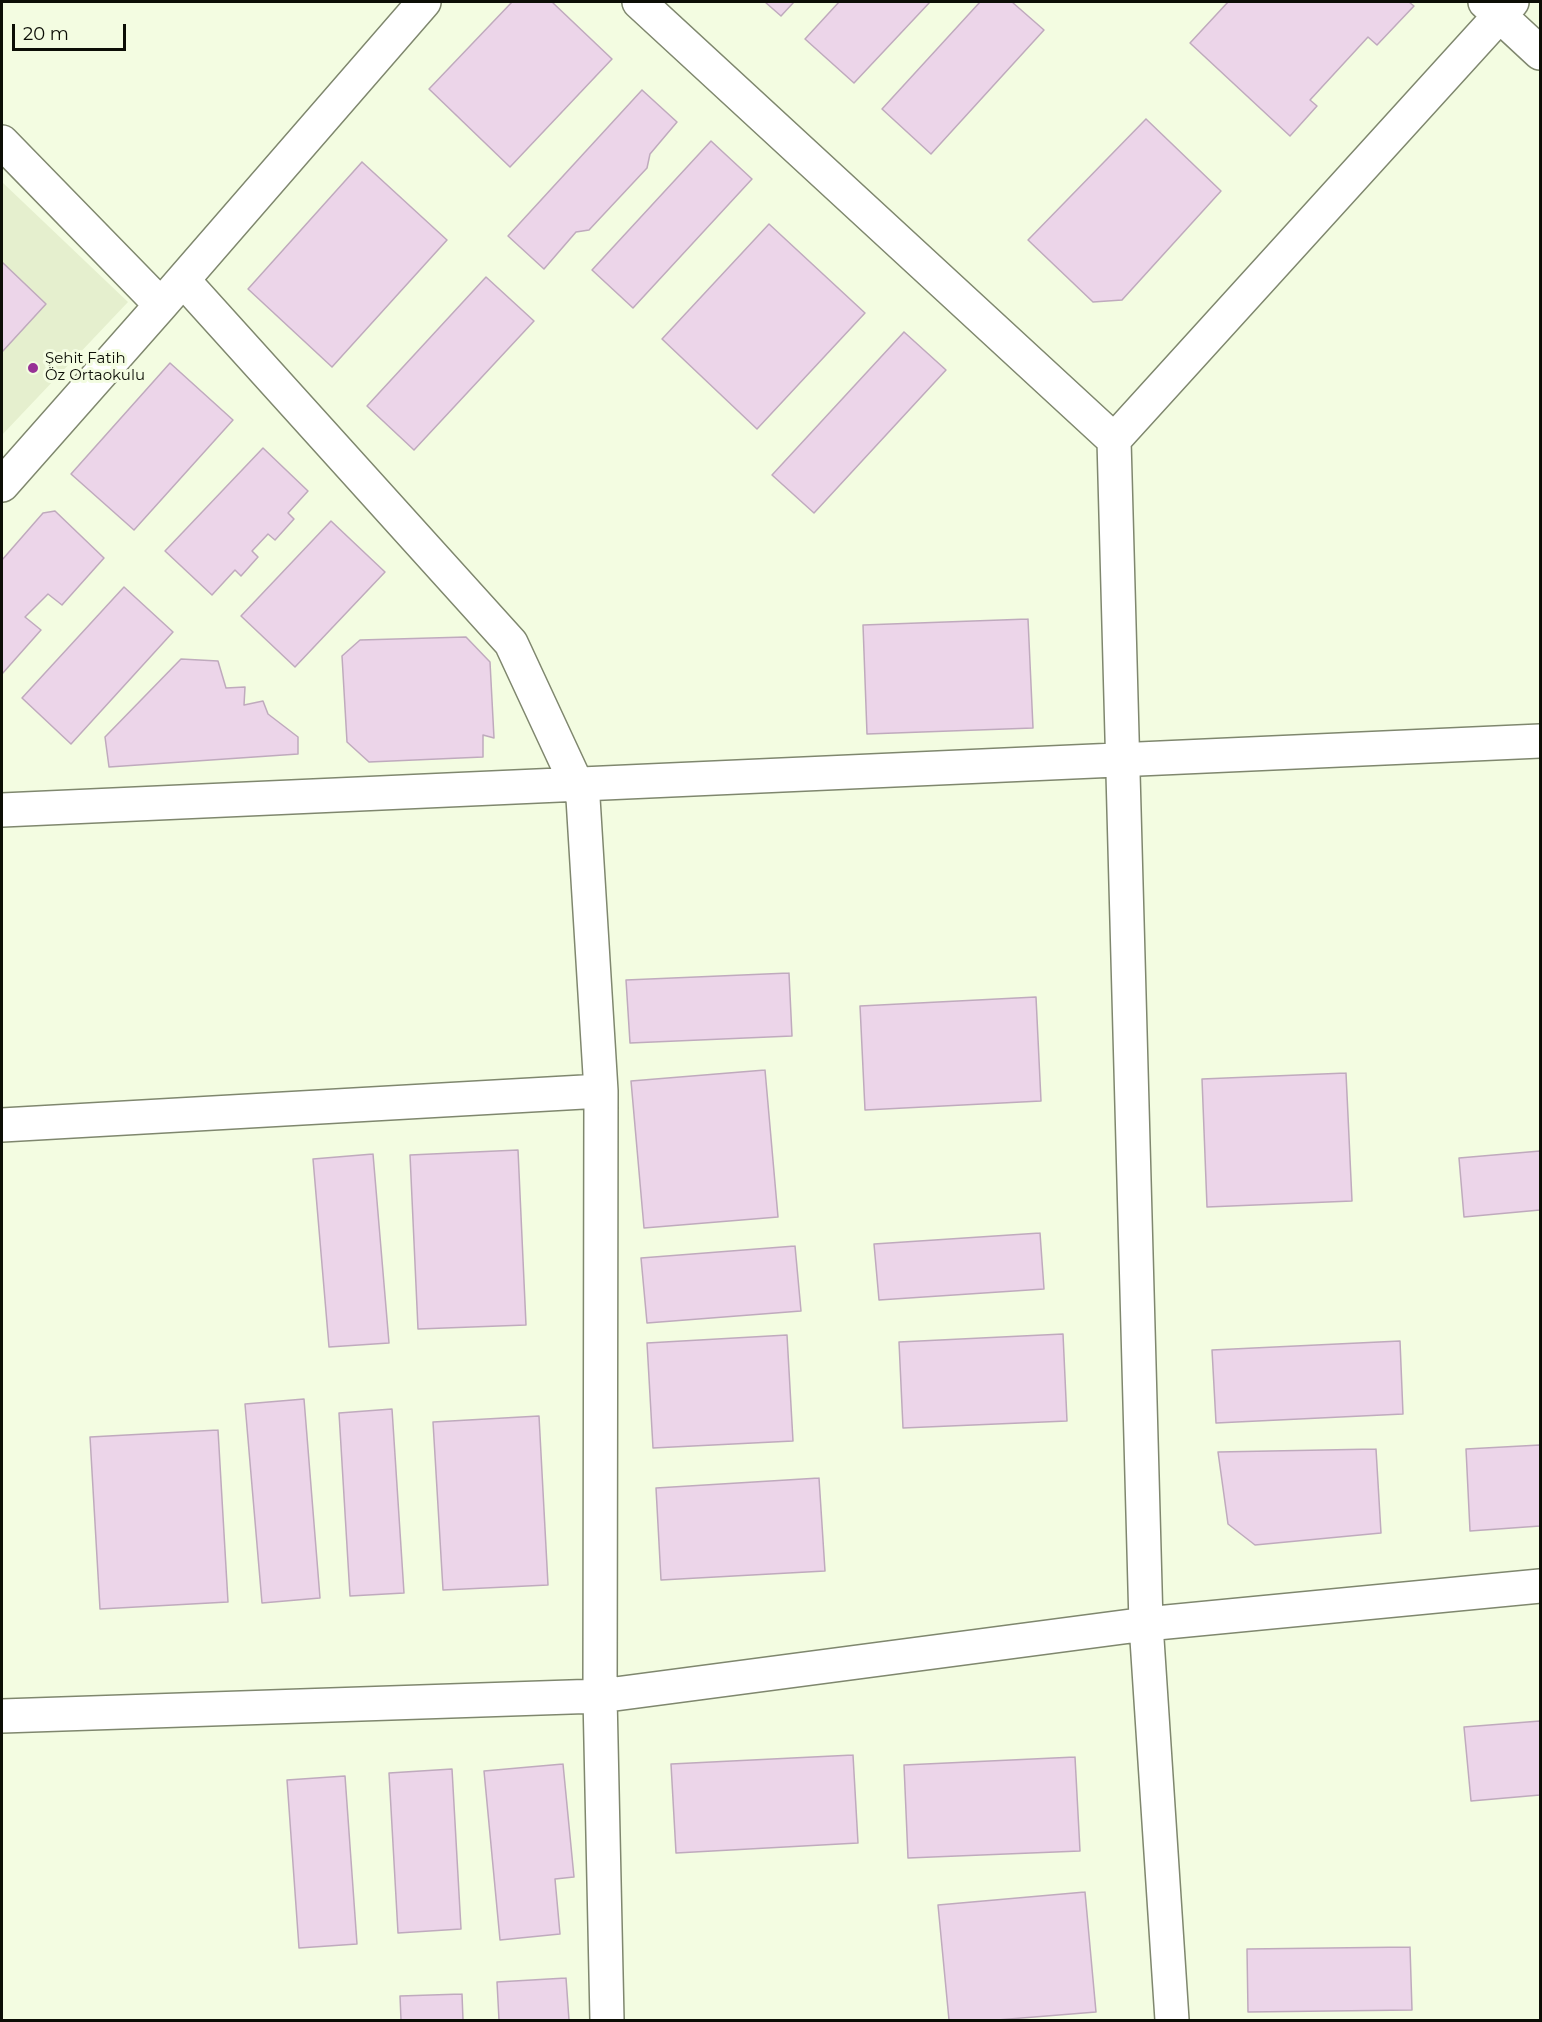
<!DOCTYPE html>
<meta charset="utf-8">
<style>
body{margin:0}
#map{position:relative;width:1542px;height:2022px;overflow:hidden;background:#f3fce1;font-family:Montserrat,sans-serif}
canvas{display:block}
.frame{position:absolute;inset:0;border:3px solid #0c0e06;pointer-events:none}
.scale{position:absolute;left:12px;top:24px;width:114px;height:27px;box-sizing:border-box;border:3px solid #0c0e06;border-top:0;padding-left:8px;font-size:18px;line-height:21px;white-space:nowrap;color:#0c0e06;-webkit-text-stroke:4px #f3fce1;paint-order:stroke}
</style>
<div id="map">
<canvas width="1542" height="2022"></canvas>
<div class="frame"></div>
<div class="scale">20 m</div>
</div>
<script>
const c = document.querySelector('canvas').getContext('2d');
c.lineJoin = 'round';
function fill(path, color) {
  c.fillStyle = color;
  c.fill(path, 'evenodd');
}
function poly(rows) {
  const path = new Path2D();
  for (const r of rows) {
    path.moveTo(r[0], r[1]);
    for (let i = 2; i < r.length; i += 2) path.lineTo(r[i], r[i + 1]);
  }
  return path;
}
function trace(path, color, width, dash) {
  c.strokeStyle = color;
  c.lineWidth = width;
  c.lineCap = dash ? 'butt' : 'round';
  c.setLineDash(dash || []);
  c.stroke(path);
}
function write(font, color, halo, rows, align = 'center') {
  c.font = font + ' Montserrat,sans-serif';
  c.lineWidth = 6;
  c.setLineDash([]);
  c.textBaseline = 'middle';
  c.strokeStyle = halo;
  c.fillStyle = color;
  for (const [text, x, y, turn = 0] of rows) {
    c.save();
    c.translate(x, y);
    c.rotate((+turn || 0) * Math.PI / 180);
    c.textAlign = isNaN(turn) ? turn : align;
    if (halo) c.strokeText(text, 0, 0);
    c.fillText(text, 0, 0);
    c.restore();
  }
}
const built = poly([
 [2,182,128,302,2,435]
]);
const building = poly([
 [512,2,552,2,612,59,510,167,429,89,512,2],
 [765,2,794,2,781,16,765,2],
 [839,2,930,2,854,83,805,39,839,2],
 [980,2,1012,2,1044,30,931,154,882,109,980,2],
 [1228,2,1409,2,1414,6,1377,45,1368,37,1310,100,1317,106,1290,136,1190,43,1228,2],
 [642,90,677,122,650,154,647,168,589,230,576,232,544,269,508,236,642,90],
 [1146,119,1221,191,1122,300,1093,302,1028,240,1146,119],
 [711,141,752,179,633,308,592,270,711,141],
 [362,162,447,240,332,367,248,289,362,162],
 [769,224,865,313,757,429,662,339,769,224],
 [2,262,46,304,2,352,2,262],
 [486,277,534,321,414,450,367,406,486,277],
 [904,332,946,370,814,513,772,475,904,332],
 [170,363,233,420,134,530,71,474,170,363],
 [263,448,308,491,288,513,294,519,275,540,268,534,252,551,258,557,241,576,235,570,212,595,165,551,263,448],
 [55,511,104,558,62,605,48,594,25,617,41,630,2,674,2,560,43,513,55,511],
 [331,521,385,572,295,667,241,616,331,521],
 [124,587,173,632,71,744,22,698,124,587],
 [1028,619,1033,728,867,734,863,625,1028,619],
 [466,637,490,662,494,738,483,735,483,757,369,762,347,742,342,656,360,640,466,637],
 [181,659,218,661,226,688,245,687,244,705,263,701,268,714,298,737,298,754,109,767,105,737,181,659],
 [789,973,792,1036,630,1043,626,980,789,973],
 [1036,997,1041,1101,865,1110,860,1006,1036,997],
 [765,1070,778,1217,644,1228,631,1081,765,1070],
 [1346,1073,1352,1201,1207,1207,1202,1079,1346,1073],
 [518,1150,526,1325,418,1329,410,1155,518,1150],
 [1540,1151,1540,1210,1464,1217,1459,1158,1540,1151],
 [373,1154,389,1343,329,1347,313,1159,373,1154],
 [1040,1233,1044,1289,879,1300,874,1244,1040,1233],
 [795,1246,801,1311,647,1323,641,1258,795,1246],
 [1063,1334,1067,1421,903,1428,899,1342,1063,1334],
 [787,1335,793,1441,653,1448,647,1343,787,1335],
 [1400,1341,1403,1414,1216,1423,1212,1350,1400,1341],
 [304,1399,320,1598,262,1603,245,1404,304,1399],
 [392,1409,404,1593,350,1596,339,1413,392,1409],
 [539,1416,548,1585,443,1590,433,1422,539,1416],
 [218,1430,228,1602,100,1609,90,1437,218,1430],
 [1540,1445,1540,1526,1470,1531,1466,1449,1540,1445],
 [1376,1449,1381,1533,1255,1545,1228,1524,1218,1452,1376,1449],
 [819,1478,825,1571,661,1580,656,1488,819,1478],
 [1540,1721,1540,1795,1471,1801,1464,1727,1540,1721],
 [853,1755,858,1843,676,1853,671,1764,853,1755],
 [1075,1757,1080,1851,908,1858,904,1765,1075,1757],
 [563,1764,574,1877,555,1879,560,1934,500,1940,484,1771,563,1764],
 [452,1769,461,1929,398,1933,389,1773,452,1769],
 [345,1776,357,1944,299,1948,287,1780,345,1776],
 [1085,1892,1096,2012,997,2020,949,2020,938,1905,1085,1892],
 [1410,1947,1412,2010,1248,2012,1247,1949,1410,1947],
 [566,1978,569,2020,499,2020,497,1982,566,1978],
 [462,1994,463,2020,401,2020,400,1996,462,1994]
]);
const street = poly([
 [639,2,1114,440,1146,1624,1172,2020],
 [1485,2,1540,53],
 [2,142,161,305],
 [183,280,511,643,583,798,601,1091,600,1696,1146,1624,1540,1586],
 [1114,440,1512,2],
 [2,485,161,305,424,2],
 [2,810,1540,741],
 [2,1125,601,1091],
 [2,1716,600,1696,607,2020]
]);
const markers = [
 [33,368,6,"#973195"]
];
const poiNames = [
 ["Şehit Fatih",45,359],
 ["Öz Ortaokulu",45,376]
];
fill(built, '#e5efce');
fill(building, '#ecd5e9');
trace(building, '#bfaabd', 1.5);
trace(street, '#7f876e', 36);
trace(street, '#fff', 33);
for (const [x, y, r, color] of markers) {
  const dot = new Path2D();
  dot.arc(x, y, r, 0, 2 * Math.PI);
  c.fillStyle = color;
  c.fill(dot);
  trace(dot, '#f3fce1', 2);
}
write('15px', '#0c0e06', '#f3fce1', poiNames, 'left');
</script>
